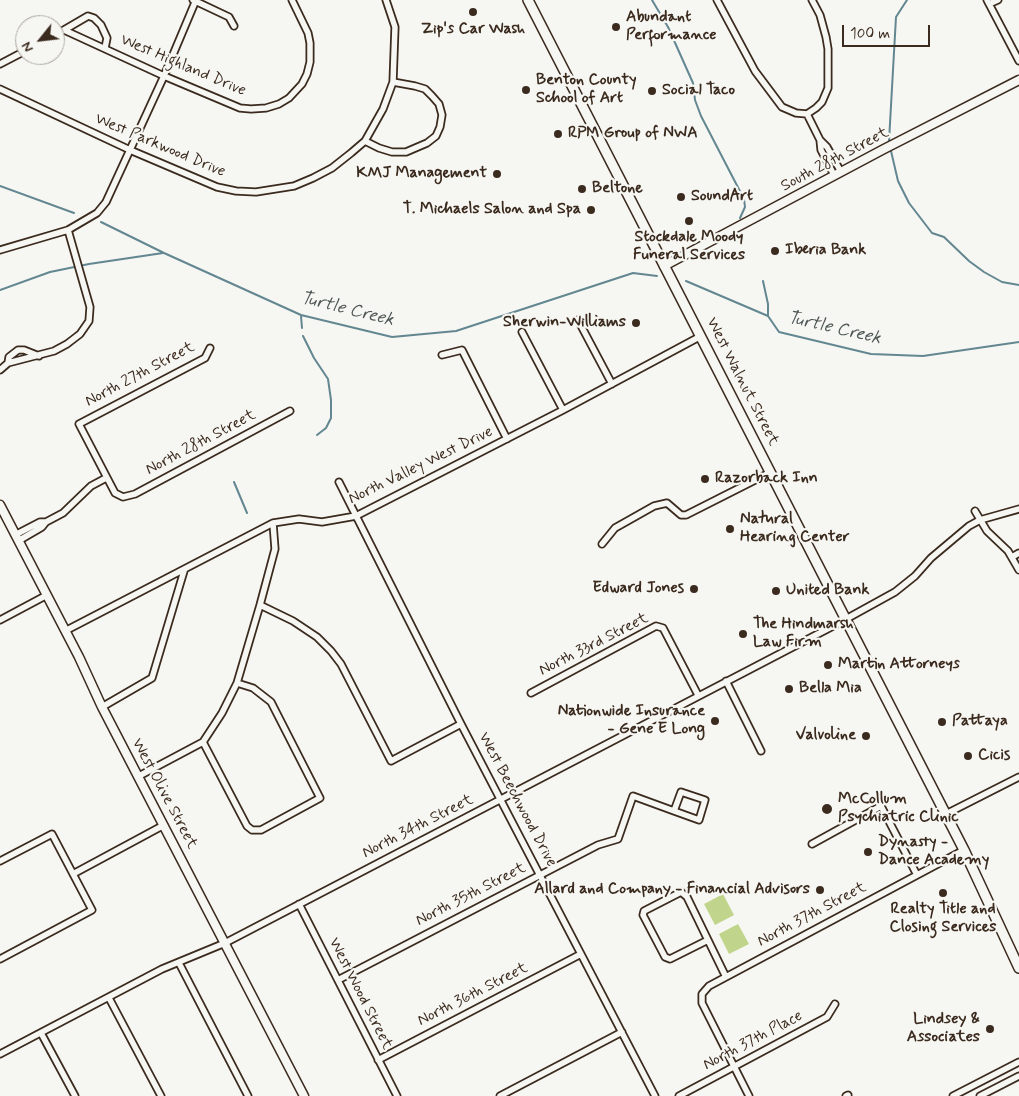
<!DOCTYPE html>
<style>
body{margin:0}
#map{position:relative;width:1019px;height:1096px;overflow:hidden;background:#f6f6f2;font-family:Mynerve,sans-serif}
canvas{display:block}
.north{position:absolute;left:15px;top:15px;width:50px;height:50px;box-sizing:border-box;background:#f6f6f2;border:1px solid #aba49d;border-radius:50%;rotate:241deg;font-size:14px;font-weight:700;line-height:20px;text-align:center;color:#3b2a1e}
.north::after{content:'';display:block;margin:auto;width:18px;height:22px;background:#3b2a1e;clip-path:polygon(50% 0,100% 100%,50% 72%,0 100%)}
.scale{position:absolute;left:842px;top:25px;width:88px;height:22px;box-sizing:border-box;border:2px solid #3b2a1e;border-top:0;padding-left:6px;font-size:15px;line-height:18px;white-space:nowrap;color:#3b2a1e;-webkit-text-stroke:4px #f6f6f2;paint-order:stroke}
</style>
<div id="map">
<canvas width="1019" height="1096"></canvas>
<div class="north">N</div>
<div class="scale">100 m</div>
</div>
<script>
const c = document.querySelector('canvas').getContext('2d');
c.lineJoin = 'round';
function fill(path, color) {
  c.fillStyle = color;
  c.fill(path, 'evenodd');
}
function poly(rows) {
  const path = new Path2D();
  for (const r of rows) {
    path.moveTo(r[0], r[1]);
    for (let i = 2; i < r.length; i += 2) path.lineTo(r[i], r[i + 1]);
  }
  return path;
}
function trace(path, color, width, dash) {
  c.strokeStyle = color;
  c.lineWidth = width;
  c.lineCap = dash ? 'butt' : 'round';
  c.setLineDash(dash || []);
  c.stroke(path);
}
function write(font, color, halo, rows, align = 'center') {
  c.font = font + ' Mynerve,sans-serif';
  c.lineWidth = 4.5;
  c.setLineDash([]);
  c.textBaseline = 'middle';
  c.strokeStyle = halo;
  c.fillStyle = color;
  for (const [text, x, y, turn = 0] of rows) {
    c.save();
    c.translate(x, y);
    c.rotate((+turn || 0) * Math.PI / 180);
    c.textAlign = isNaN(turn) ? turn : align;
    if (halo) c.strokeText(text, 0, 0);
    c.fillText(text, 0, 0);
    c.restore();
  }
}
const green = poly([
 [723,894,734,915,715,925,704,904],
 [738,924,749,944,729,954,719,934]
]);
const stream = poly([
 [652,0,668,27,693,83,695,100,701,116,744,199,745,207,740,218],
 [889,141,896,17,907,0],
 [891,151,898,181,909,203,932,233,944,237,969,261,984,272,1002,282,1019,285],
 [0,186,74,213],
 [101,222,164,253,301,315,392,337,456,331,633,273,657,276],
 [686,281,768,316,779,332,871,354,923,356,1019,342],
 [763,281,768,304,768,316],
 [0,290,50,272,89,264,163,253],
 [301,316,302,328],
 [303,336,314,358,328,379,331,400,331,418,326,428,317,435],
 [234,482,247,513]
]);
const street = poly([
 [193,0,229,17,234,26],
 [717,0,755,71,782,107,796,113,807,114,820,140,821,150,834,175],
 [987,0,1019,61],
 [989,4,998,0],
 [64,30,88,16,94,18,101,25,107,38,105,48],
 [55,35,64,30,164,76,240,108,251,109,266,108,279,104,289,98,302,84,307,74,310,62,310,43,308,33,292,0],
 [0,64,25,51],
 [0,89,130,150,217,187,236,191,256,192,294,186,313,178,332,168,351,153,365,141,383,109,393,82,395,27,386,0],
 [807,114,816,108,822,102,828,88,828,49,826,37,820,15,812,0],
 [820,140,827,147,841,172],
 [365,141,379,148,392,152,406,152,427,143,436,136,440,127,442,115,439,104,432,96,425,89,415,86,393,82],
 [0,250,68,230,97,213,106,202,164,76,196,0],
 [578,320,612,384],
 [522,332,563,410],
 [210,348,205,358,79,424,115,493,123,497,135,494,290,411],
 [442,355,462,350,507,439],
 [8,363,9,357,18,350,24,350,39,356],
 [0,370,8,363,54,351,67,344,80,334,89,321,90,307,68,230],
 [339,482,461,724,655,1096],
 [975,511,987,531,1008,551,1019,570],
 [15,535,40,522,46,522],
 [18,541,42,527,46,522,63,513,91,486,106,478],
 [602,544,615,528,654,506,667,503,681,515,686,515,771,472],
 [1012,557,1019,553],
 [260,605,293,621,317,637,331,651,341,664,391,761,461,724],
 [0,620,47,595],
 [65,631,273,523,299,519,322,522,356,516,563,410,701,336],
 [726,681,761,751],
 [531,693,656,626,663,628,698,695],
 [102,707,152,678,184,571],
 [203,742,247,826,252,830,261,830,320,798,271,702,253,688,237,683],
 [139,776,203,742,222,713,237,683,260,605,275,549,273,523],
 [946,814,1019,777],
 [812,844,881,806,917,875],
 [0,861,52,834,92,910,0,959],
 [73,874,164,825],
 [299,904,397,1096],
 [708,940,670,959,665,957,643,915,644,911,681,892,687,897,724,973,726,977],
 [179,963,248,1096],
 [338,980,598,845,618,839,633,796,674,811,681,792,705,800,699,820,674,811],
 [109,998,161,1096],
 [41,1033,75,1096],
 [0,1054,162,969,225,943,837,624,895,592,915,576,931,558,969,526,980,520,1019,509],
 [378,1060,581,954],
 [500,1096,622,1032],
 [679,1096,827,1017,835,1004],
 [749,1096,702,1003,702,994,709,986,964,850],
 [846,1096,848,1095],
 [953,1096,1019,1062],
 [980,1096,1019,1076]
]);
const secondary = poly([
 [664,266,884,149,1019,80],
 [0,505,79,657,102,707,304,1096]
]);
const primary = poly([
 [528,0,964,850,1019,968]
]);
const markers = [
 [473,12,5,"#3b2a1e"],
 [616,27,5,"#3b2a1e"],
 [526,90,5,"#3b2a1e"],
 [652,91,5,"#3b2a1e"],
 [558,134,5,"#3b2a1e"],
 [497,174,5,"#3b2a1e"],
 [582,189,5,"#3b2a1e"],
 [681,197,5,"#3b2a1e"],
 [591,210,5,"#3b2a1e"],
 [689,221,5,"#3b2a1e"],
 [775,251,5,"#3b2a1e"],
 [636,323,5,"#3b2a1e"],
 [705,479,5,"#3b2a1e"],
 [730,529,5,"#3b2a1e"],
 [694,589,5,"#3b2a1e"],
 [776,591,5,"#3b2a1e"],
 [743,634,5,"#3b2a1e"],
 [828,665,5,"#3b2a1e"],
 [789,689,5,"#3b2a1e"],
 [715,721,5,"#3b2a1e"],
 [942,722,5,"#3b2a1e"],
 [866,736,5,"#3b2a1e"],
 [968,756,5,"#3b2a1e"],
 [827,809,6,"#3b2a1e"],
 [868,852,5,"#3b2a1e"],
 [820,890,5,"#3b2a1e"],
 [943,893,5,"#3b2a1e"],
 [990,1029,5,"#3b2a1e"]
];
const poiNames = [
 ["Abundant",626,18],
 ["Performance",626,36],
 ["Zip's Car Wash",473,30,"center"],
 ["Benton County",536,81],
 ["School of Art",536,99],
 ["Social Taco",662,91],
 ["RPM Group of NWA",568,134],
 ["KMJ Management",487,174,"right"],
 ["Beltone",592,189],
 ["SoundArt",691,197],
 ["T. Michaels Salon and Spa",581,210,"right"],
 ["Stockdale Moody",689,238,"center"],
 ["Funeral Services",689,256,"center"],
 ["Iberia Bank",785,251],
 ["Sherwin-Williams",626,323,"right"],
 ["Razorback Inn",715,479],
 ["Natural",740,520],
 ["Hearing Center",740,538],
 ["Edward Jones",684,589,"right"],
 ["United Bank",786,591],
 ["The Hindmarsh",753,625],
 ["Law Firm",753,643],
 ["Martin Attorneys",838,665],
 ["Bella Mia",799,689],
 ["Nationwide Insurance",705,712,"right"],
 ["- Gene E Long",705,730,"right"],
 ["Pattaya",952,722],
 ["Valvoline",856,736,"right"],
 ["Cicis",978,756],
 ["McCollum",838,800],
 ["Psychiatric Clinic",838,818],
 ["Dynasty -",878,843],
 ["Dance Academy",878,861],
 ["Allard and Company - Financial Advisors",810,890,"right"],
 ["Realty Title and",943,910,"center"],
 ["Closing Services",943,928,"center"],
 ["Lindsey &",980,1020,"right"],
 ["Associates",980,1038,"right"]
];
const streetNames = [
 ["West Highland Drive",183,66,23],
 ["West Parkwood Drive",160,146,23],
 ["South 28th Street",835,160,-28],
 ["North 27th Street",140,375,-28],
 ["West Walnut Street",742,382,63],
 ["North 28th Street",201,443,-28],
 ["North Valley West Drive",421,466,-26],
 ["North 33rd Street",594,645,-27],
 ["West Olive Street",164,794,62],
 ["West Beechwood Drive",517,800,62],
 ["North 34th Street",418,827,-27],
 ["North 35th Street",471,895,-27],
 ["North 37th Street",812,915,-28],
 ["West Wood Street",360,994,63],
 ["North 36th Street",473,995,-27],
 ["North 37th Place",753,1041,-28]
];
const waterNames = [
 ["Turtle Creek",347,310,14],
 ["Turtle Creek",834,329,13]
];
fill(green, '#c0d58b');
trace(stream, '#638791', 2);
trace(street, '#3b2a1e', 9);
trace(secondary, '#3b2a1e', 11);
trace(primary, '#3b2a1e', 12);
trace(street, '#f6f6f2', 5.5);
trace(secondary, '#f6f6f2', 8);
trace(primary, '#f6f6f2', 9);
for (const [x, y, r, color] of markers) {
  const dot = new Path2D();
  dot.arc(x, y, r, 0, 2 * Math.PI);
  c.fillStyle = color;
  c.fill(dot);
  trace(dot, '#f6f6f2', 2);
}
write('bold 16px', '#3b2a1e', '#f6f6f2', poiNames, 'left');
write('16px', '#3b2a1e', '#f6f6f2', streetNames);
write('italic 18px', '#4f5857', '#f6f6f2', waterNames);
</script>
